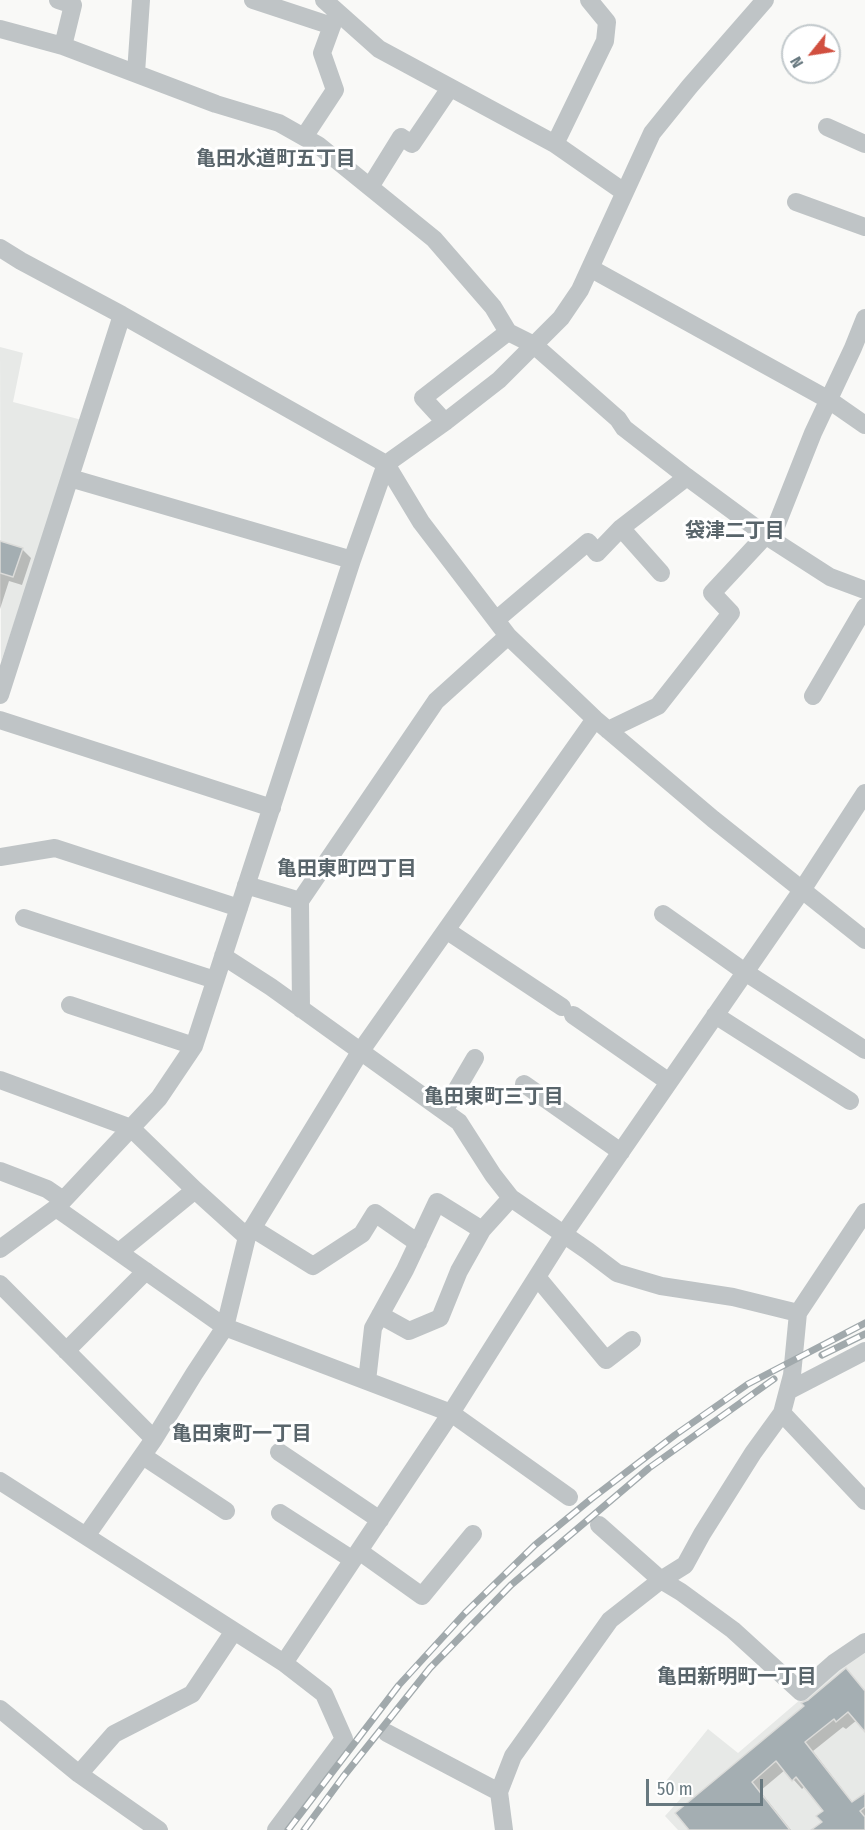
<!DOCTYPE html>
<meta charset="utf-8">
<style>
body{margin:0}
#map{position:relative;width:865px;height:1830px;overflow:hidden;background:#f9f9f7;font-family:"Fira Sans Condensed",sans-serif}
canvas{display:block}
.north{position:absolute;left:781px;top:24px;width:60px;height:60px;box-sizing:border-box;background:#fff;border:2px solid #c2c9cc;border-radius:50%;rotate:240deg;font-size:16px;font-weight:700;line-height:24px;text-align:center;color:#67787f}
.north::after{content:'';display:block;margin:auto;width:21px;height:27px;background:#d14f3f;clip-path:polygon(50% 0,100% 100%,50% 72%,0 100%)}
.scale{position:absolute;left:646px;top:1779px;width:117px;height:27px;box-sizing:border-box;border:3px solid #67787f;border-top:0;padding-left:8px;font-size:18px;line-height:21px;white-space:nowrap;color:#67787f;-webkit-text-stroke:4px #fff;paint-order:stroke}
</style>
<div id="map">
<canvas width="865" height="1830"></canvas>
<div class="north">N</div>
<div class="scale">50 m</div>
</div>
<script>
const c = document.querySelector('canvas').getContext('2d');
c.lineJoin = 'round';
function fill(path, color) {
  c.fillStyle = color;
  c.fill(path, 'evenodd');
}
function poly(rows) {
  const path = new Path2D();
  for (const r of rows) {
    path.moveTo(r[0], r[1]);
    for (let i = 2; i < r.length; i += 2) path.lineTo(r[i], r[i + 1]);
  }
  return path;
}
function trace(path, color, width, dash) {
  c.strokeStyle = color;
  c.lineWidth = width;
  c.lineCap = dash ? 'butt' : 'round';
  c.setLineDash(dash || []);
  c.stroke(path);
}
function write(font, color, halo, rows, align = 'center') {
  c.font = font + ' "Fira Sans Condensed","Noto Sans JP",sans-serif';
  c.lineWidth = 6;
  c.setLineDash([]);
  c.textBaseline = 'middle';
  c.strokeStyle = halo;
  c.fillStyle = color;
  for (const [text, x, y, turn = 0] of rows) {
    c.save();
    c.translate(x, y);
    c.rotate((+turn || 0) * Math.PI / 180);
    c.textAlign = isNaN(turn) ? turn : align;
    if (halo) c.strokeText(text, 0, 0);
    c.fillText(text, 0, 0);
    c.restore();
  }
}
const built = poly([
 [0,347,23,353,13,402,82,420,1,662],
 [865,1651,865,1830,678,1830,665,1816,683,1796,666,1781,708,1729,738,1753,822,1681]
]);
const shadow = poly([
 [0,542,22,549,31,558,22,585,9,581,0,609],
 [846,1670,865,1691,865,1730,857,1720,846,1729,843,1727,813,1751,853,1803,865,1794,865,1830,813,1830,824,1822,825,1811,805,1786,802,1789,785,1770,760,1791,791,1830,690,1830,806,1706]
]);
const building = poly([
 [0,541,23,548,13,577,0,573,0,541],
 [846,1668,865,1691,865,1732,848,1712,836,1722,834,1719,805,1742,852,1802,865,1793,865,1807,860,1811,865,1817,865,1830,811,1830,822,1822,816,1816,823,1811,796,1777,792,1781,776,1761,752,1782,790,1830,689,1830,675,1813,804,1706,801,1703,808,1700,846,1668]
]);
const minor = poly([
 [58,0,73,5,63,46],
 [253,0,332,26],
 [324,0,379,49,555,144,624,192],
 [0,29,63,46,216,104,279,123,318,145,434,239,493,307,508,332,534,345,618,419,624,428,687,477,771,539,830,577,865,590],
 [136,73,141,0],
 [827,127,865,144],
 [304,137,335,90,322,53,337,12],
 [555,144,605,41,607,22,589,0],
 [370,187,401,137,412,144,450,88],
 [796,202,865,227],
 [0,248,21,261,122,315,386,464,421,522,508,636,595,719,713,819,865,940],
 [590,268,829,400,865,425],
 [445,422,423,398,508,332],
 [70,478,352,560],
 [621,528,661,573],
 [771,539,813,433,853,348,865,318],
 [496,620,588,542,597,553,621,528,687,477],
 [0,695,122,315],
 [813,696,865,607],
 [0,720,272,808],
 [608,730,658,706,731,613,712,593,766,535],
 [0,857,55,848,239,908],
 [246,885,300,901,436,701,508,636],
 [300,901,301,1009],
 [663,914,745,972,865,1050],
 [24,918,215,980],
 [446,930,562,1007],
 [223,956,271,987,459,1122,493,1175,511,1198,588,1251,617,1273,661,1286,733,1297,798,1313],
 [70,1005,194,1046],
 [573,1015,669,1082],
 [715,1015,850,1101],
 [0,1080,131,1128,195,1190,247,1237],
 [524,1084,621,1152],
 [444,1111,475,1058],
 [0,1171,47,1189,63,1200],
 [56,1208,225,1327,451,1413,569,1497],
 [252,1228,313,1266,362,1234,375,1213,418,1243],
 [0,1249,56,1208,159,1098,194,1046,352,560,386,464,445,422,499,380,561,318,580,290,652,133,690,86,765,0],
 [119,1252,195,1190],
 [537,1277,606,1360,632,1340],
 [0,1284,154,1439],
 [380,1315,409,1331,440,1318,459,1271,482,1230,511,1198],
 [66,1351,146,1271],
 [367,1381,373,1328,405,1270,437,1202,482,1230],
 [788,1391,865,1351],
 [782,1413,865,1501],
 [279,1452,380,1520],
 [143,1456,226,1511],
 [0,1481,284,1663,324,1694,344,1739,276,1830],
 [280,1513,353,1560],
 [599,1525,661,1580,681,1592,733,1630,801,1692,834,1663,865,1642],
 [86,1536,154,1439,194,1374,225,1327,247,1237,360,1052,595,719],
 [359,1551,422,1596,473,1534],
 [284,1663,451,1413,564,1234,802,890,865,793],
 [0,1709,79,1774,159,1830],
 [387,1733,499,1792],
 [79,1774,114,1734,192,1694,234,1631],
 [504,1830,499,1792,513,1756,610,1620,661,1580,685,1565,702,1534,753,1453,782,1413,792,1375,798,1313,865,1212]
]);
const rail = poly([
 [822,1355,865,1334],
 [288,1830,399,1685,465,1613,535,1545,591,1499,675,1435,748,1384,865,1323],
 [304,1830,343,1777,430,1668,511,1585,649,1468,774,1379]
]);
const neighbourhoodNames = [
 ["亀田水道町五丁目",276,159],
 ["袋津二丁目",735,531],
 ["亀田東町四丁目",347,869],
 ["亀田東町三丁目",494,1097],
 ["亀田東町一丁目",242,1434],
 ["亀田新明町一丁目",737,1677]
];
fill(built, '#e7e9e7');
fill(shadow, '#0003');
fill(building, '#a4aeb2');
trace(building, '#dbdbd9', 1.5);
trace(minor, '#bfc4c6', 18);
trace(rail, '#a1a9ac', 7);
trace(rail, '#fff', 4.5, [14]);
write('bold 20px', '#59656b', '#fff', neighbourhoodNames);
</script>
